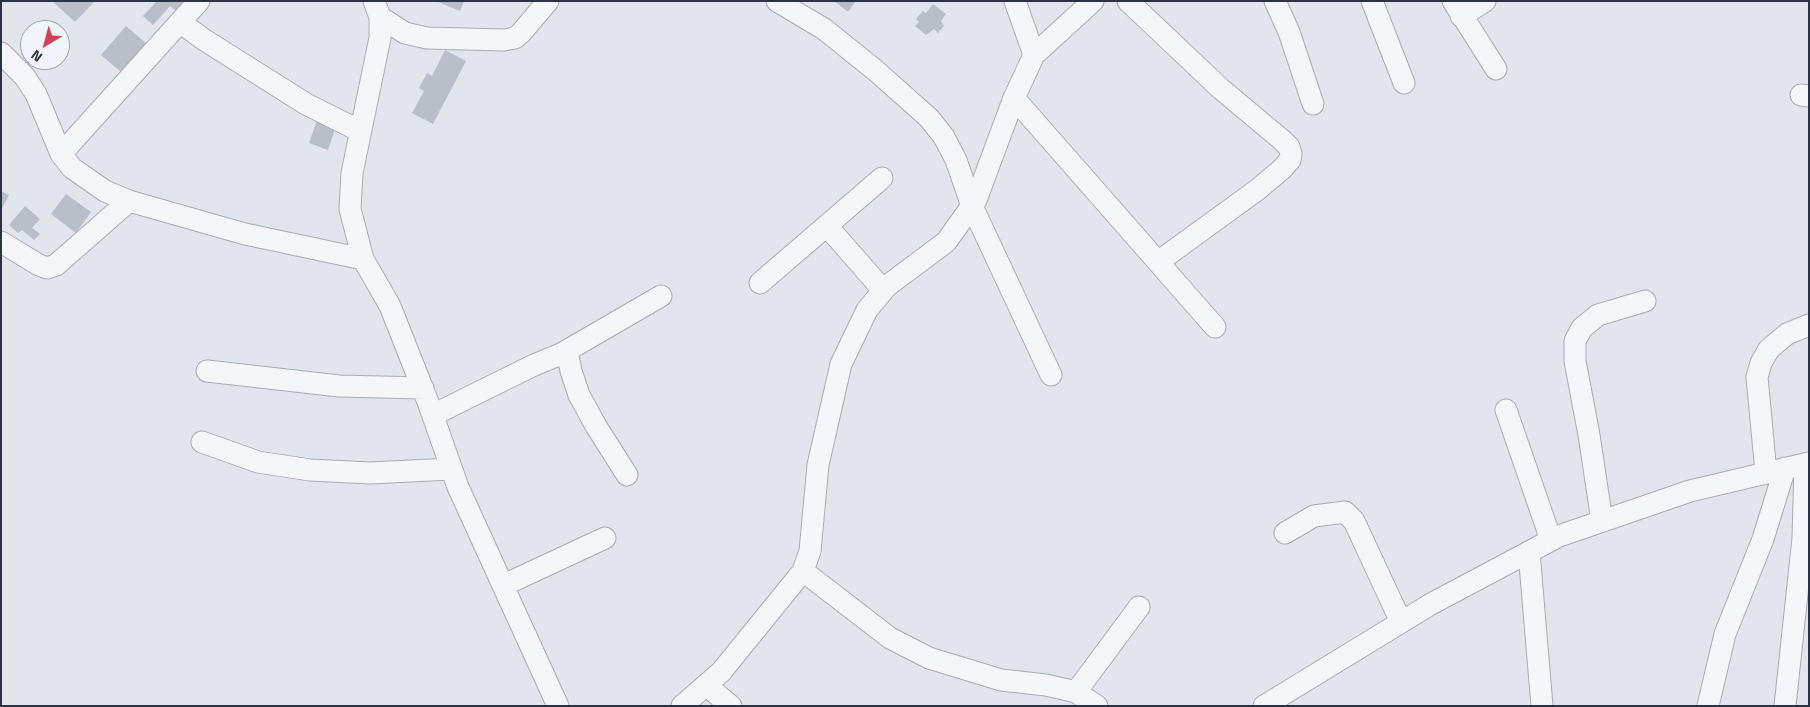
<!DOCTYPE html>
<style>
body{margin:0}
#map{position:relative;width:1810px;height:707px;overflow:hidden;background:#e2e5eb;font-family:"Titillium Web",sans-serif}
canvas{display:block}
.frame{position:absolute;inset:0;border:2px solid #293344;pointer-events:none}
.north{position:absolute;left:20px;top:20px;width:50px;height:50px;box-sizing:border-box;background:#f1f4f8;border:1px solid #a1a7b0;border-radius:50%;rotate:217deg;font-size:14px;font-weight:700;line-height:20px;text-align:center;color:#293344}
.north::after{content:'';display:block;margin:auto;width:18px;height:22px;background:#d6415a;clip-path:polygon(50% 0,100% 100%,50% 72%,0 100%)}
</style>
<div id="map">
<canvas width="1810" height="707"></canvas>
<div class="frame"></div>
<div class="north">N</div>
</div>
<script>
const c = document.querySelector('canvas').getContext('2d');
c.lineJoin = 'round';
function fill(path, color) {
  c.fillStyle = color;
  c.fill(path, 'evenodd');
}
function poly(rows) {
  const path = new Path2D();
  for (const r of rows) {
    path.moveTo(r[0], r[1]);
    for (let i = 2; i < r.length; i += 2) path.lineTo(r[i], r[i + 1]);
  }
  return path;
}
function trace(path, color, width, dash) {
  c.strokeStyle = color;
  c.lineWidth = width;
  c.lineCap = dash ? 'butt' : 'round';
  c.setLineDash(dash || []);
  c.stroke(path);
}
const building = poly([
 [52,1,95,1,75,22],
 [157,1,187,1,177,12,170,6,153,25,143,16],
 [436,1,464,1,460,11],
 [834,1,856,1,848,12],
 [933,4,946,14,941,21,944,26,938,33,934,29,926,35,915,26,919,22,916,19,923,11,926,13],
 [126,26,147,44,121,72,101,55],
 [445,50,466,61,433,124,412,113,424,91,419,88,427,73,432,76],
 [318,117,337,123,328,150,309,143],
 [1,191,9,195,1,210],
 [66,194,91,212,76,233,51,214],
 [25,206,40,219,32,228,40,234,34,240,22,230,18,233,9,225]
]);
const minor = poly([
 [374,1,380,17,380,38,352,173,350,209,363,259,390,306,428,402,458,487,558,706],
 [777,1,824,29,875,70,929,118,944,137,956,160,972,206,1051,375],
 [1015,1,1034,55],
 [1128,1,1221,89,1282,140,1289,147,1291,154,1290,160,1282,169,1257,190,1158,262],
 [1275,1,1289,32,1313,104],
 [1372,1,1404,83],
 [1453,1,1496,69],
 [1461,16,1485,1],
 [380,17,405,33,427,38,504,40,515,38,521,33,548,1],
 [180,22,203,39,306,104,360,131],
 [1,53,25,77,36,94,61,154,72,168,105,191,129,201,245,234,363,259],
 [1801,95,1809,96],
 [1014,98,1215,327],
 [61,154,199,1],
 [827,226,883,290],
 [1,242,39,265,47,268,56,265,129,201],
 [760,283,882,178],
 [567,351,571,371,579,395,596,426,627,475],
 [207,371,339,386,423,388],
 [1506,410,1551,540],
 [433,415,534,365,561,354,661,296],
 [202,442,258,462,310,470,370,473,451,469],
 [1766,473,1757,377,1761,363,1769,349,1787,334,1809,325],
 [1602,521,1589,435,1575,361,1575,341,1582,328,1598,315,1645,301],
 [1285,533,1314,516,1345,512,1354,521,1401,622],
 [1529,552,1542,706],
 [803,571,890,638,929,658,1001,680,1046,685,1076,692,1097,706],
 [504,585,605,538],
 [707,686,731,706],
 [1076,692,1139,607],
 [682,706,721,672,803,571,810,551,818,465,841,364,867,310,887,286,946,242,976,200,1014,98,1034,55,1093,1],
 [1264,706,1431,604,1559,536,1690,491,1809,463],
 [1708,706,1725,634,1763,539,1785,468],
 [1785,706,1803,538,1805,464]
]);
fill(building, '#b8bfc9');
trace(minor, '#a7acb6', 23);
trace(minor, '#f5f6f9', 21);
</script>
